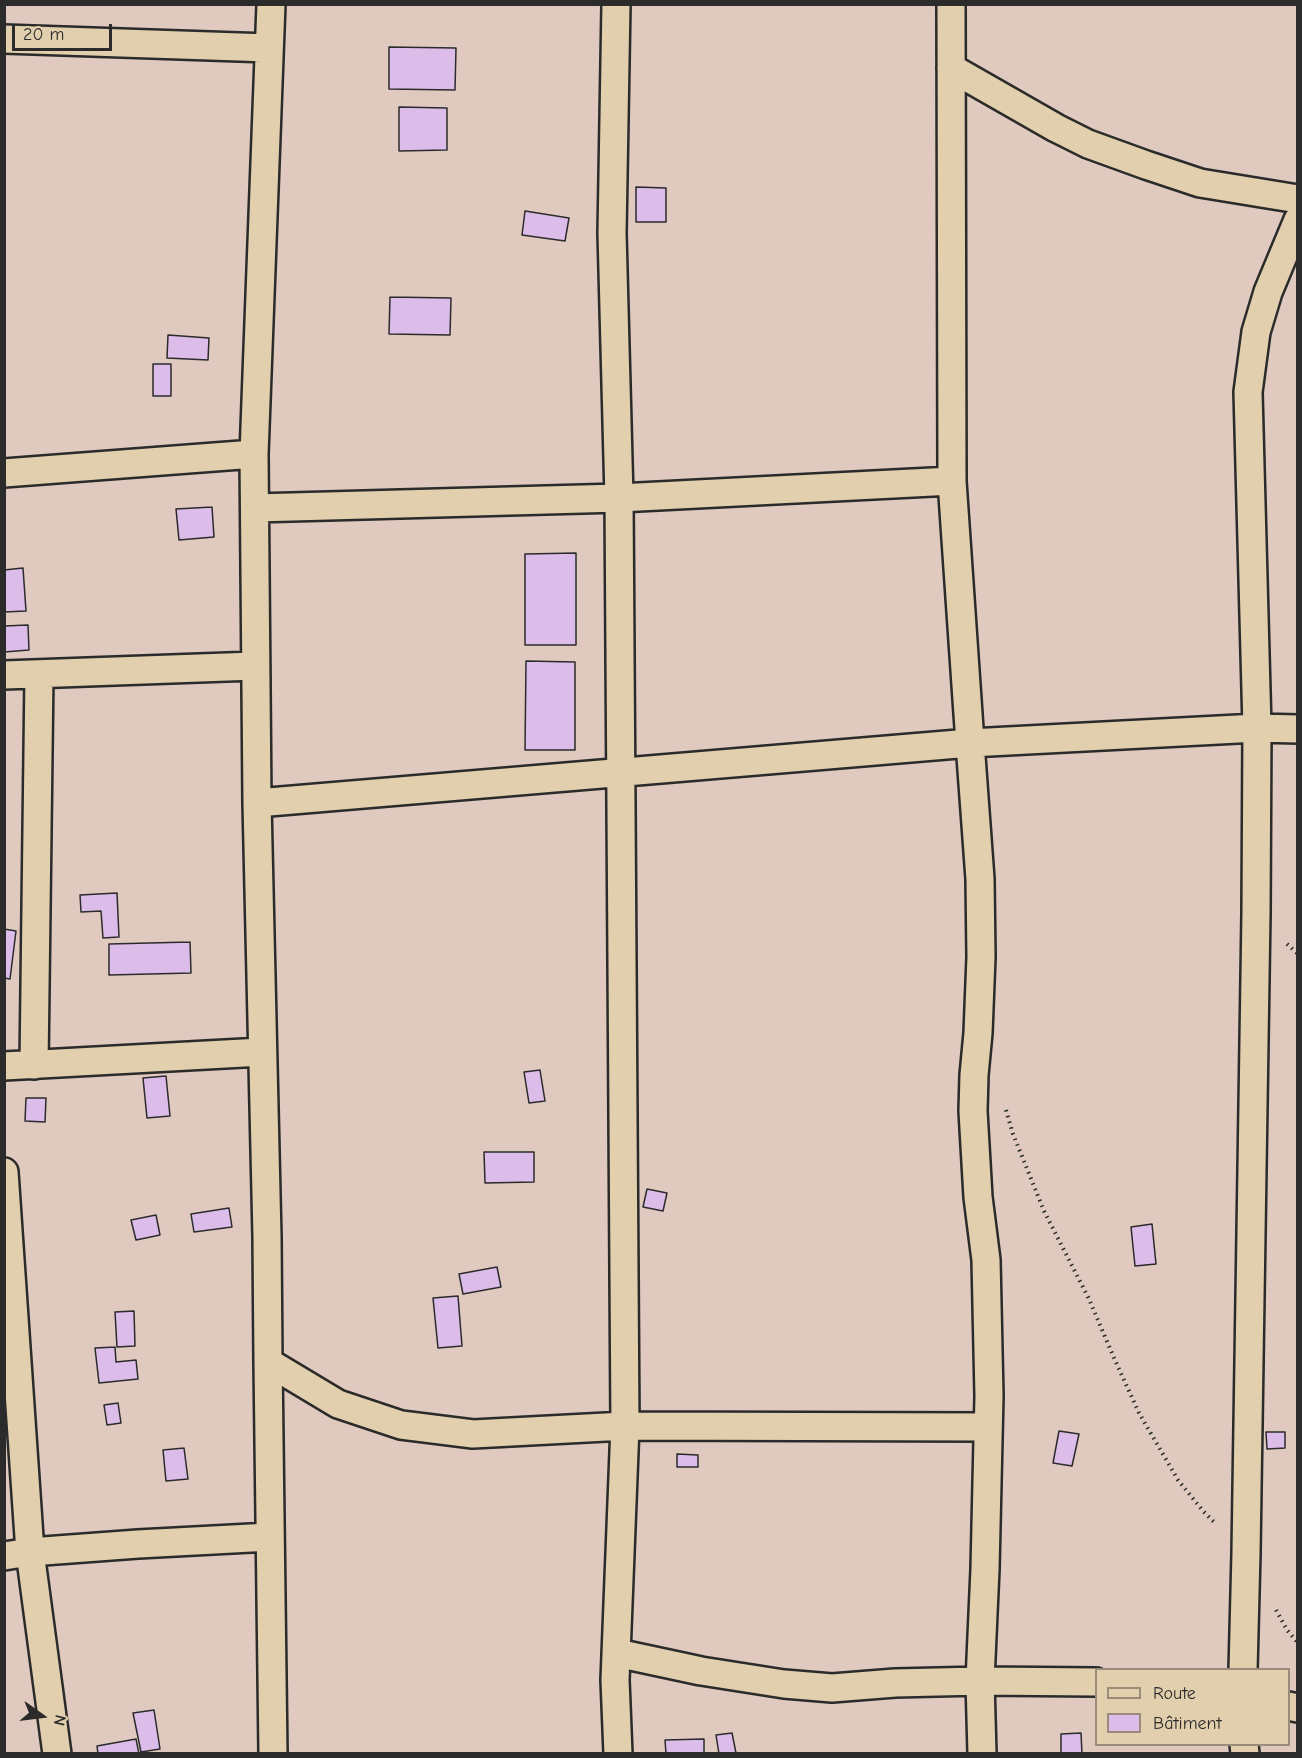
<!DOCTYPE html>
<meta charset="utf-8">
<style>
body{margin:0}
#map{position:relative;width:1302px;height:1758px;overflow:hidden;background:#e0cabf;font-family:"Comic Neue",sans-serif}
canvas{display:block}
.frame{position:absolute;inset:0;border:6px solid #2b2b2b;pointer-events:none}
.legend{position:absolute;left:1095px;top:1668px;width:195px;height:78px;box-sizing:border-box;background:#e2cfad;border:2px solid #998d79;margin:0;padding:8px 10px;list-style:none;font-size:18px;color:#2b2b2b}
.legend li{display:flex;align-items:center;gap:12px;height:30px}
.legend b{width:30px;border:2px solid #998d79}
.north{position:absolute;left:12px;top:1686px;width:60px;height:60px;-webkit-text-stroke:4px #e2cfad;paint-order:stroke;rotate:104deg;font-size:16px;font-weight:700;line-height:24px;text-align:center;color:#2b2b2b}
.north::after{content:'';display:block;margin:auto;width:21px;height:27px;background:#2b2b2b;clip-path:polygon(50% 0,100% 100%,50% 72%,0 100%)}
.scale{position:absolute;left:12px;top:24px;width:100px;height:27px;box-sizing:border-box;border:3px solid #2b2b2b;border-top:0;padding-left:8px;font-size:18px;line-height:21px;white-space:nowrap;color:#2b2b2b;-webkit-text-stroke:4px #e2cfad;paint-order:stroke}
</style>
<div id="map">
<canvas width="1302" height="1758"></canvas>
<div class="frame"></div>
<ul class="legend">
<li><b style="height:8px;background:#e2cfad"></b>Route</li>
<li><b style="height:16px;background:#dcbdea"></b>Bâtiment</li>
</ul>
<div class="north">N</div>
<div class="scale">20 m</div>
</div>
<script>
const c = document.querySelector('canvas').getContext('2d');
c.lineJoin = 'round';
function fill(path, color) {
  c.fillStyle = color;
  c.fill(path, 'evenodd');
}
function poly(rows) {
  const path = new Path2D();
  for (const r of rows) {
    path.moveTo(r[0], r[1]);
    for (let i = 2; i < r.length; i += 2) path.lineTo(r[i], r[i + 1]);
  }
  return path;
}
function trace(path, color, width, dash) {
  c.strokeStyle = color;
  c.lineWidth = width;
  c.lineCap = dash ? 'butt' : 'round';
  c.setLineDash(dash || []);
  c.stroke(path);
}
const building = poly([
 [389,47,456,48,455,90,389,89,389,47],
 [399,107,447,108,447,150,399,151,399,107],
 [636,187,666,188,666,222,636,222,636,187],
 [525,211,569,218,565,241,522,235,525,211],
 [390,297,451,298,450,335,389,334,390,297],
 [168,335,209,338,208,360,167,358,168,335],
 [153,364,171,364,171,396,153,396,153,364],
 [212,507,214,537,179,540,176,509,212,507],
 [576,553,576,645,525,645,525,554,576,553],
 [23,568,26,611,4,612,4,570,23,568],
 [28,625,29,650,4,652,4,626,28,625],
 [526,661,575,662,575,750,525,750,526,661],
 [117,893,119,937,103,938,101,911,81,912,80,895,117,893],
 [4,929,16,931,10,979,4,978,4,929],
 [190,942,191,973,109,975,109,944,190,942],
 [540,1070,545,1101,529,1103,524,1072,540,1070],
 [166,1076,170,1116,147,1118,143,1078,166,1076],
 [26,1098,46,1098,45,1122,25,1121,26,1098],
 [484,1152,534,1152,534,1182,485,1183,484,1152],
 [647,1189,667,1193,663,1211,643,1207,647,1189],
 [229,1208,232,1227,194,1232,191,1214,229,1208],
 [156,1215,160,1235,136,1240,131,1220,156,1215],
 [1152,1224,1156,1264,1135,1266,1131,1227,1152,1224],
 [497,1267,501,1287,463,1294,459,1274,497,1267],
 [458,1296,462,1346,438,1348,433,1298,458,1296],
 [134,1311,135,1346,117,1347,115,1312,134,1311],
 [115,1347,116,1362,136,1360,138,1379,99,1383,95,1348,115,1347],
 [118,1403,121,1423,107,1425,104,1405,118,1403],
 [1059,1431,1079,1434,1072,1466,1053,1463,1059,1431],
 [1266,1432,1285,1432,1285,1448,1267,1449,1266,1432],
 [184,1448,188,1479,166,1481,163,1450,184,1448],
 [677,1454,698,1455,698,1467,677,1467,677,1454],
 [154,1710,160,1749,141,1752,133,1713,154,1710],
 [732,1733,736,1753,719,1754,716,1735,732,1733],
 [1081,1733,1082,1754,1061,1754,1061,1734,1081,1733],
 [136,1739,139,1754,98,1754,97,1746,136,1739],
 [704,1739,704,1754,666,1754,665,1740,704,1739]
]);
const path = poly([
 [1287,944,1298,954],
 [1006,1110,1013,1134,1044,1211,1089,1299,1114,1358,1139,1413,1178,1480,1203,1511,1216,1524],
 [1276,1610,1287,1630,1298,1643]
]);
const street = poly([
 [271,4,254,454,257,803,267,1237,268,1362,338,1404,401,1425,473,1434,625,1426,615,1680,618,1754],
 [616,4,612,233,619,498,952,481,970,743,1257,728,1298,729],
 [951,4,952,481],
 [4,39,269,48],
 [951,68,1056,128,1088,144,1146,165,1200,183,1298,199],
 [4,473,254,454],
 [255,508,619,498,625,1426,988,1427],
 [4,675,255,666],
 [257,803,970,743,980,879,981,957,978,1033,974,1075,973,1111,978,1197,986,1260,989,1396,985,1569,980,1681,982,1754],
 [34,1065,39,674],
 [4,1066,262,1052],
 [4,1172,30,1552,57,1754],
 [268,1362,273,1754],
 [4,1556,30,1552,138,1544,270,1537],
 [617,1653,701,1671,784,1684,832,1688,895,1683,980,1681,1096,1682],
 [1243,1670,1246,1553,1256,913,1257,728,1248,392,1256,332,1268,292,1298,220],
 [1288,1706,1298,1708],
 [1244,1744,1245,1754]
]);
fill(building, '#dcbdea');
trace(building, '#2b2b2b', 1.5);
trace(street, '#2b2b2b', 32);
trace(path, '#2b2b2b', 4, [1.5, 4.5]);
trace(street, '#e2cfad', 27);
</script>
